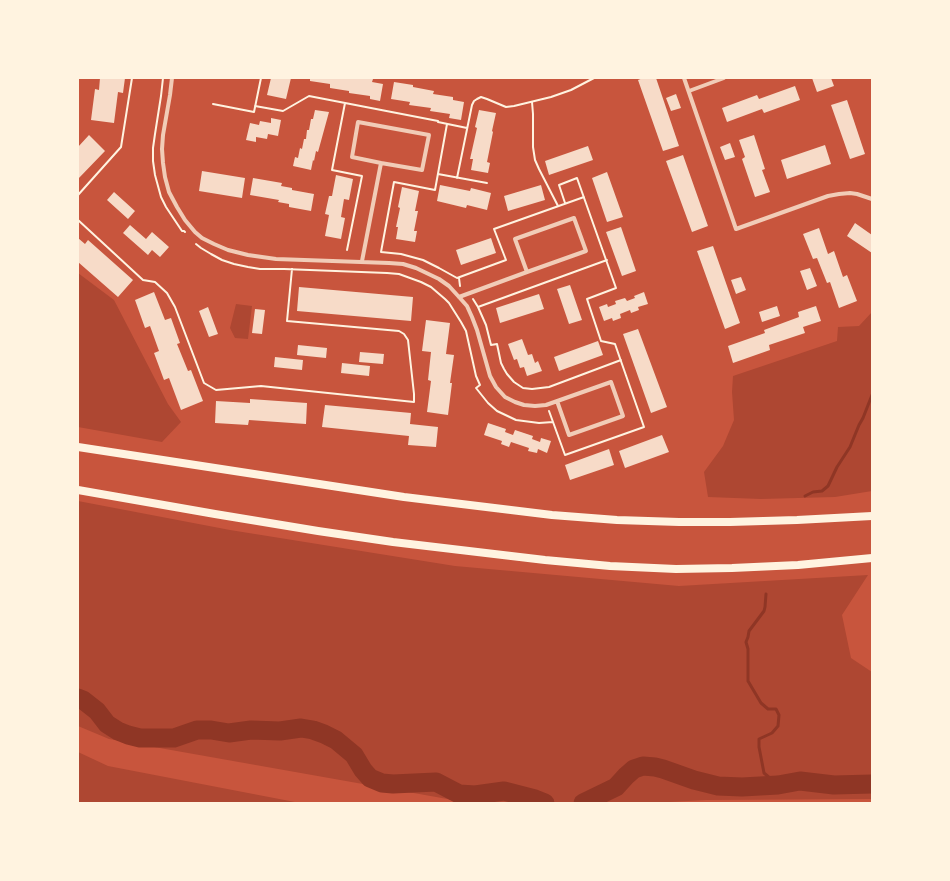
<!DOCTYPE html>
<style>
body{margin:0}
#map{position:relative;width:950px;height:881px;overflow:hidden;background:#c8553d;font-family:"Source Sans 3",sans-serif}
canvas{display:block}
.frame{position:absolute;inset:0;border:79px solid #fff3e0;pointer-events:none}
</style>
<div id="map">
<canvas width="950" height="881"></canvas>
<div class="frame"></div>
</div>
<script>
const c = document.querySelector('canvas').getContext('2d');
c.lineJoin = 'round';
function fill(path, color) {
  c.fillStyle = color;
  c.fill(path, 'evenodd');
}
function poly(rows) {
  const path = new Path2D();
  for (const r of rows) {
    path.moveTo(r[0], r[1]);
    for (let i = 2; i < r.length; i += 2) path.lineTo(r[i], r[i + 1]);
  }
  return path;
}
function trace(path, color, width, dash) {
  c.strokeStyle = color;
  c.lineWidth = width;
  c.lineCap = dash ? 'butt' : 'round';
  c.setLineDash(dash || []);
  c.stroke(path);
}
const green = poly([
 [78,273,114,300,168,404,181,422,162,442,78,427],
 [236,304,252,306,248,339,235,338,230,328],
 [872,312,872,491,835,497,761,499,708,497,704,472,723,446,734,420,732,392,733,376,837,341,838,327,859,326],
 [78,501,230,530,455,566,679,586,868,575,842,615,851,658,872,672,872,799,706,800,652,803,470,803,109,739,78,726],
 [78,752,108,766,300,803,78,803]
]);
const stream = poly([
 [805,496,813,492,822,491,828,486,837,467,850,447,859,425,863,418,872,395],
 [766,594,765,607,764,611,749,631,748,637,746,642,748,649,748,681,761,703,768,709,776,709,779,715,778,726,772,733,759,739,759,747,764,773,778,785]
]);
const river = poly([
 [78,698,83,700,97,711,107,724,118,731,128,735,140,738,174,738,197,730,211,730,229,733,251,730,280,731,301,728,313,730,324,734,336,740,354,755,363,770,370,778,382,783,393,784,436,782,459,794,475,795,504,791,535,799,545,803],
 [583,803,616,787,626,776,634,769,643,766,655,767,663,769,694,780,718,786,742,787,778,785,800,781,834,785,872,784]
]);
const building = poly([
 [100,78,125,78,123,93,118,92,114,123,91,120,95,89,99,90],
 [271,78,291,78,286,99,267,95],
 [310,78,373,79,372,82,383,84,380,101,370,99,370,96,349,93,349,91,330,88,330,84,310,81],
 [643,78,656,78,679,146,663,151,638,80],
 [812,78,831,78,834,86,817,92],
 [394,82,413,85,413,87,434,91,433,94,453,97,453,100,464,102,461,120,449,118,450,114,430,111,431,108,409,105,410,102,391,99],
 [795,86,800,100,764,113,762,109,727,122,722,108,757,95,759,99],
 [676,94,681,108,671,111,666,98],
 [847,100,865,154,850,159,831,105],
 [315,110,329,112,318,152,316,151,314,161,313,160,311,170,293,166,295,157,298,158,300,148,302,149,304,139,306,139,307,130,309,130,311,119,313,119],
 [479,110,496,113,492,131,493,132,487,162,490,163,488,173,471,170,473,159,470,159,477,128,475,127],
 [271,118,281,120,278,136,268,134,267,139,256,137,256,142,246,140,250,123,259,125,260,121,271,123],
 [89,135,105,151,78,179,78,147],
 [754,135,765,169,762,170,770,192,755,197,742,159,745,157,739,140],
 [730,143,735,157,725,160,720,147],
 [825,145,831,164,787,179,781,160],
 [588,146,593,160,549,175,545,161],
 [683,155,708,226,692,232,666,161],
 [202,171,245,178,242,198,199,191],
 [607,172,623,217,607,222,592,178],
 [336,175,353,179,349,200,344,199,341,217,345,218,341,239,325,236,329,215,325,214,329,196,332,196],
 [253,178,282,183,281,186,292,188,292,190,314,194,311,211,289,207,289,204,278,202,279,200,250,195],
 [440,185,470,191,471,188,491,193,487,210,467,205,466,208,437,201],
 [541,185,545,200,508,211,504,196],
 [402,187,419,191,415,211,418,211,414,231,417,231,415,242,396,239,398,227,396,227,400,208,398,207],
 [114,192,135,211,128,219,107,200],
 [855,223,872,235,872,253,847,236],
 [130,225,146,239,152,232,169,247,160,257,152,250,148,255,123,233],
 [621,227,636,271,622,276,606,232],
 [819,228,828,254,834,251,843,277,847,275,857,301,839,308,830,282,827,283,817,258,813,259,803,234],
 [78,238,85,244,88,240,133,280,118,297,78,262],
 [491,238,496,253,461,265,456,250],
 [713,246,740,323,725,329,697,251],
 [810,268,817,286,807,290,800,271],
 [741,277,746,290,736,294,731,280],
 [570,285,582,320,569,324,557,289],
 [299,287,413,297,411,321,297,311],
 [154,292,165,320,171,318,180,343,177,344,188,371,191,370,203,401,181,410,169,378,164,380,154,353,159,351,150,326,145,328,135,300],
 [644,292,648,304,638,307,639,310,631,313,630,310,620,314,621,318,613,321,612,318,604,321,599,307,607,304,608,307,616,304,615,301,625,298,627,301,635,298,634,296],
 [539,294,544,309,500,323,496,308],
 [777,306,780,316,762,322,759,312],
 [816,306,821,321,803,327,805,333,769,345,770,350,733,363,728,346,765,333,764,330,799,317,798,312],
 [208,307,218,334,209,337,199,311],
 [255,309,265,310,262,334,252,333],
 [426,320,450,323,446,354,454,355,450,383,452,383,448,415,427,412,431,381,428,380,431,352,422,351],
 [638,329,667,407,651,413,623,334],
 [522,339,528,355,532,354,535,363,538,361,542,371,527,376,524,367,520,368,517,359,514,360,508,344],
 [598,341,603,355,559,371,554,357],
 [298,345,327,348,326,358,297,355],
 [360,352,384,354,383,364,359,362],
 [275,357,303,360,302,370,274,367],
 [342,363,370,366,369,376,341,373],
 [250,399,307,403,306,424,249,420,248,425,215,423,216,401,250,403],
 [325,405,411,413,410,424,438,427,436,447,408,445,409,436,322,427],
 [488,423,506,429,505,432,513,435,515,430,533,436,532,439,540,442,541,438,551,441,547,453,538,449,537,453,528,451,529,448,511,442,509,447,501,444,502,441,484,435],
 [662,435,669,452,625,468,619,451],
 [609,449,614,465,570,480,565,465]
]);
const path = poly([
 [163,78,161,96,155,134,153,148,153,161,155,175,161,197,166,207,182,231,184,231,185,232],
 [532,102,533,114,533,147,535,160,539,169,558,206],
 [345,103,332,170,362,176,347,250],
 [213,104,254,112,261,78],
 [255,106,283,111,309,96,438,121,438,122,467,128],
 [447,124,435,190,394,182,381,252,401,254,423,260,439,268,457,278,506,260,494,229,584,197],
 [438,174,487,183],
 [457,178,472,105,474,101,477,99,481,97,487,99,506,107,514,106,551,97,571,90,594,78],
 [78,195,121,147,132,78],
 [78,220,143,280,155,282,167,293,175,307,204,383,216,390,261,386,414,402,414,394,408,340,404,334,399,331,287,321,292,269],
 [196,244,201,248,211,254,222,260,234,264,248,267,260,269,284,269,387,273,399,274,421,282,431,287,445,299,449,303,461,322,466,331,476,376,480,385,476,388,488,403,497,411,516,420,539,423,553,422],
 [459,278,460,286],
 [473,299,478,307,486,325,491,345,497,344,501,363,504,369,507,374,514,382,523,388,532,389,549,387,621,360],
 [478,307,607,260],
 [549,411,565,455,644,427,615,344,601,341,587,299,616,288,577,178,559,185,565,203]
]);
const minor = poly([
 [172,78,170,95,163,135,162,149,163,163,165,177,169,192,177,207,185,220,195,232,202,238,214,244,228,250,248,255,276,259,389,263,403,264,416,268,439,279,449,286,459,297,467,306,472,317,477,330,490,376,496,387,505,397,515,402,524,405,535,406,546,405,611,382,623,416,569,435,557,401],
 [684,78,736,229,828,196,839,194,850,193,857,194,872,199],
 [689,91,724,78],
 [362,261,381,163,422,170,429,135,358,122,352,157,381,163],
 [459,297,527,272,515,239,574,218,586,251,527,272]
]);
const primary = poly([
 [78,447,404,497,552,515,617,520,679,522,730,522,797,520,872,516],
 [78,490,215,514,318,531,393,542,545,560,610,566,676,569,732,568,798,565,872,558]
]);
fill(green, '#ae4732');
trace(stream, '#8f3625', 3);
trace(river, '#8f3625', 19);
fill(building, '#f7dbc8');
trace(path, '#fff3e0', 2);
trace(minor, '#f1ccb7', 4);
trace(primary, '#fff3e0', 8);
</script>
